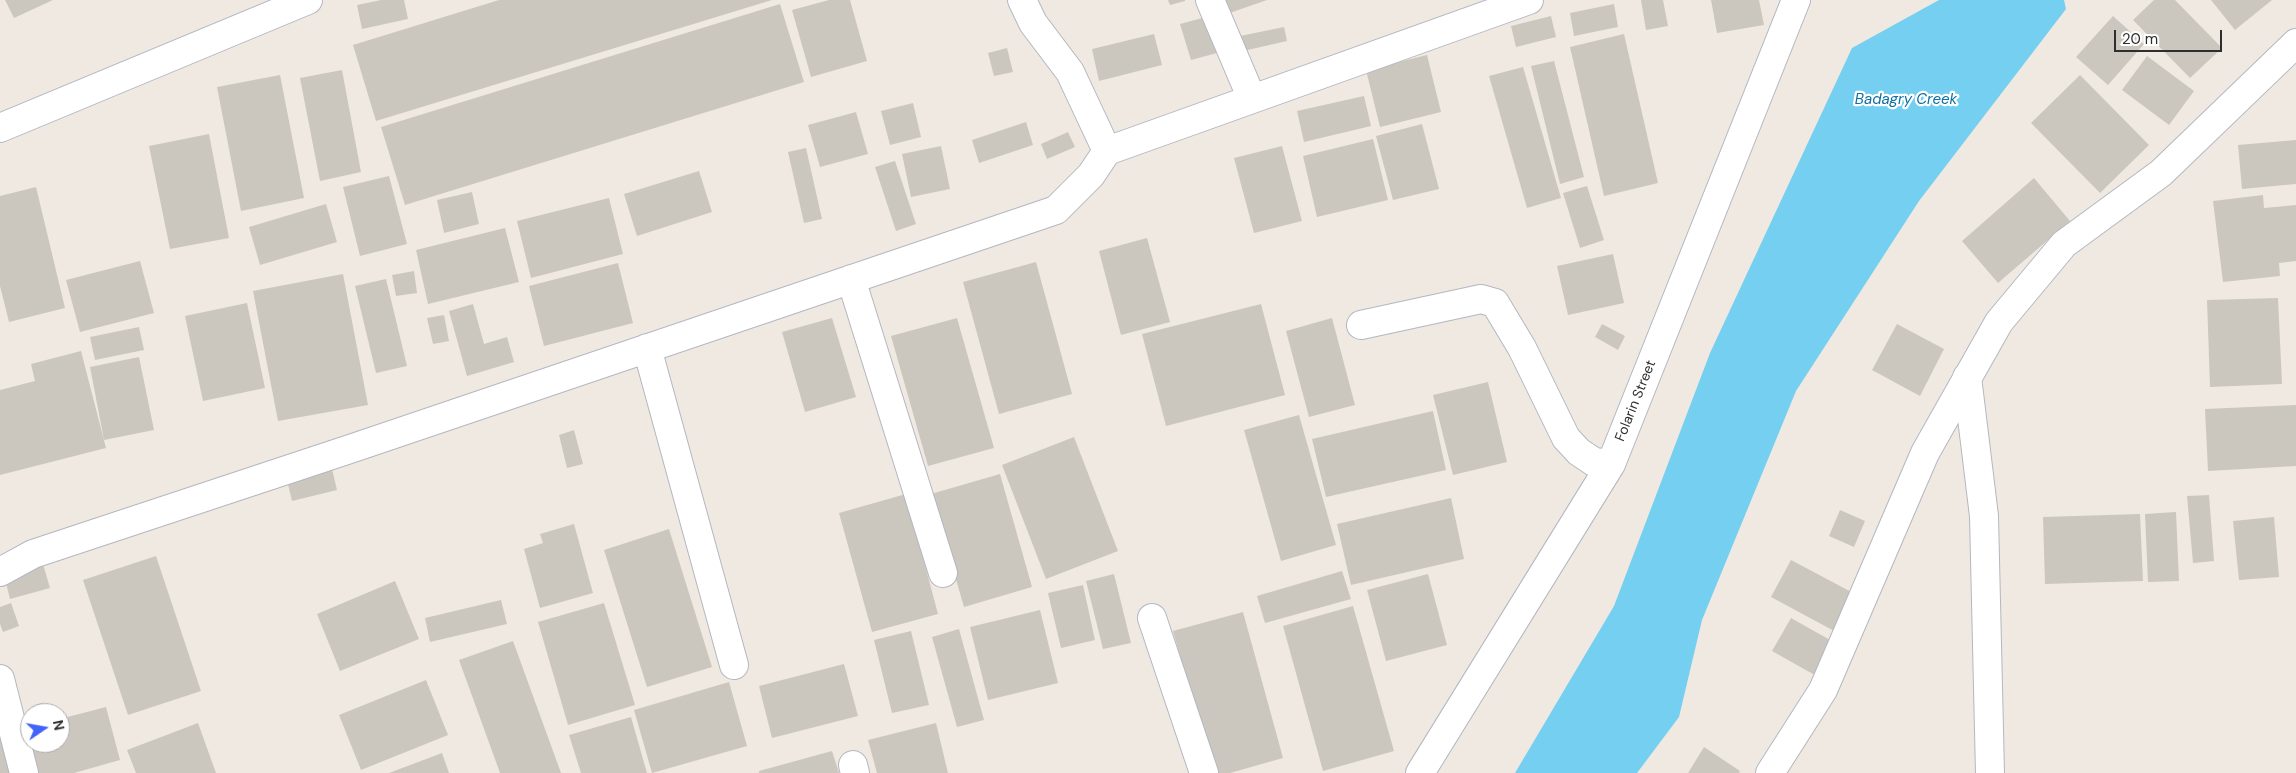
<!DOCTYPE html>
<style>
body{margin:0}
#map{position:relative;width:2296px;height:773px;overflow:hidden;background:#efe9e1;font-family:"DM Sans",sans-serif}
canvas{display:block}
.north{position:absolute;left:20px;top:703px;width:50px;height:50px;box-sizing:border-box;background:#fff;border:1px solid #ababab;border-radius:50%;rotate:78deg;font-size:14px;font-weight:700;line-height:20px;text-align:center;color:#2e2e2e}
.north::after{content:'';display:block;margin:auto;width:18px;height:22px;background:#4264fb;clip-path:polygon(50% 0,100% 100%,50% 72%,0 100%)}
.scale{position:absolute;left:2114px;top:30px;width:108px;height:22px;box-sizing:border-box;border:2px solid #2e2e2e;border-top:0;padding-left:6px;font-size:15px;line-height:18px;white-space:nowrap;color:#2e2e2e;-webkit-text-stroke:4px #fff;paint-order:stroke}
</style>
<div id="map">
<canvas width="2296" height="773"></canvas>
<div class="north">N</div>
<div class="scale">20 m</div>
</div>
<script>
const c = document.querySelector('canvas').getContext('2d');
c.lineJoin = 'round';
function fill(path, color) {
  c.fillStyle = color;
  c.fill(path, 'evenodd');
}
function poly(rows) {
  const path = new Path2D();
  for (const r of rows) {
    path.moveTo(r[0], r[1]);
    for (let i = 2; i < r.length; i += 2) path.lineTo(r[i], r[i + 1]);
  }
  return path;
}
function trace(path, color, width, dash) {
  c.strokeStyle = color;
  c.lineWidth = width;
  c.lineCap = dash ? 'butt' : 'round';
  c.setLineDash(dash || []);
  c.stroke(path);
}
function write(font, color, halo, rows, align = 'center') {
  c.font = font + ' "DM Sans",sans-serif';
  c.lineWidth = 4.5;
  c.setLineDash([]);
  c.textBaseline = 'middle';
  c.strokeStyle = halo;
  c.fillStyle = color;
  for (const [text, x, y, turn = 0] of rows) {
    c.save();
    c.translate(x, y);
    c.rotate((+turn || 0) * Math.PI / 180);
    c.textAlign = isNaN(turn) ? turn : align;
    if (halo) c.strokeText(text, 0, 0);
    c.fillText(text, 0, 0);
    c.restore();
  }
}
const water = poly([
 [1939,0,2064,0,2066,9,1919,201,1796,391,1702,620,1679,717,1637,773,1515,773,1614,606,1710,353,1852,48]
]);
const building = poly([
 [5,0,53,0,14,18],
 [381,0,404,0,408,19,362,29,357,5],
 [499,0,772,0,376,121,353,45],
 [829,0,850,0,867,61,811,77,792,10],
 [1168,0,1185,0,1185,1,1170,5],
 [1216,0,1267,0,1221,16],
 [1641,0,1663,0,1668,26,1646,30],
 [1711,0,1759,0,1764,25,1717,33],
 [2154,0,2175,0,2222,48,2190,78,2133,20],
 [2211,0,2272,0,2235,30],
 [780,4,804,82,405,205,381,127],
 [1614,4,1618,27,1574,36,1570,13],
 [1551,16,1556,37,1516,47,1511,26],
 [2113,16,2144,44,2108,85,2076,57],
 [1206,17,1217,53,1191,60,1180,24],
 [1284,27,1287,41,1243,51,1240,36],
 [1154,34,1162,65,1099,81,1092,49],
 [1624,34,1658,183,1604,196,1570,47],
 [1007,48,1013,72,994,76,988,53],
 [1427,55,1441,112,1380,127,1366,70],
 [2147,56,2194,91,2169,125,2122,90],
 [1554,61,1584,177,1560,184,1531,66],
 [1523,67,1561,198,1527,208,1489,76],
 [342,70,361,172,320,181,300,78],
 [280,75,304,198,241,211,217,87],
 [2080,75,2149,145,2100,193,2031,123],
 [1364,96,1371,126,1304,142,1297,111],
 [913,103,921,137,890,145,881,111],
 [856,112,868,154,820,167,808,125],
 [1026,122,1033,145,979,163,972,140],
 [1422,124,1439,189,1393,200,1376,136],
 [1068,132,1075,147,1047,159,1041,144],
 [209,134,229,238,170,249,149,146],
 [1373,139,1388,200,1317,217,1303,156],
 [2296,140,2296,184,2242,189,2238,145],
 [941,146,950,189,911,197,902,154],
 [1282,146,1302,221,1254,233,1234,158],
 [806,148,822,219,804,223,788,152],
 [895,161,916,224,896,231,875,167],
 [699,171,712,212,637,236,624,194],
 [389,176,407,244,360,256,343,187],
 [2034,178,2070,221,1998,283,1962,241],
 [1587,186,1604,240,1580,248,1563,193],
 [36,187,65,308,9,322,0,286,0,196],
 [472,192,479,224,444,233,437,200],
 [2263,195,2264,208,2296,205,2296,261,2279,263,2280,276,2223,282,2213,201],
 [609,198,623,254,531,278,517,221],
 [326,204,337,242,260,265,249,227],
 [505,228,519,282,428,304,416,250],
 [1147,238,1170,322,1121,335,1099,251],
 [1613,254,1624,303,1568,315,1557,266],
 [140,261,154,313,80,332,66,280],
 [1036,262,1072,394,999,414,963,282],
 [618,263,633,323,544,346,529,286],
 [414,271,417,293,396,296,392,275],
 [343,274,368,405,278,421,253,291],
 [386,279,407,366,376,373,355,286],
 [2278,298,2282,384,2210,387,2207,300],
 [247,303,265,388,203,401,185,316],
 [473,304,484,344,507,337,514,362,467,376,449,311],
 [1261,304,1285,395,1166,426,1142,334],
 [444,315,449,341,433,344,427,318],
 [832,318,856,397,805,412,782,332],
 [957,318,994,448,928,466,891,336],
 [1332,318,1355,405,1309,417,1286,331],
 [1602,324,1625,336,1618,350,1595,337],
 [1897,324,1944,349,1920,396,1872,370],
 [139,327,144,350,95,360,90,337],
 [81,351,106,448,0,475,0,390,35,381,31,364],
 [139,357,154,430,104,440,90,367],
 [1488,382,1507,462,1453,475,1433,395],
 [2296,405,2296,466,2208,471,2205,409],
 [1433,411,1446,470,1326,497,1312,439],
 [1299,415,1336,545,1281,561,1244,430],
 [574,430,583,464,567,468,559,435],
 [1074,437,1118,551,1046,579,1002,465],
 [332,469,337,490,292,501,287,480],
 [1000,474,1032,587,964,607,931,494],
 [906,494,938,614,872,632,839,513],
 [2209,495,2214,561,2193,563,2187,496],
 [1451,498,1464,559,1351,585,1337,524],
 [1840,510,1865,521,1854,547,1829,536],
 [2176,512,2179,581,2148,582,2145,514],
 [2140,514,2143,581,2045,584,2043,517],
 [2274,517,2279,577,2239,580,2233,521],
 [574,524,593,593,540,608,524,549,543,543,540,534],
 [669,529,712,667,647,687,604,550],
 [156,556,201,691,128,715,83,580],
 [1791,560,1857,595,1836,632,1771,597],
 [43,564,50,588,10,599,4,575],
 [1342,571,1351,599,1265,623,1257,596],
 [1114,574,1131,643,1103,649,1086,581],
 [1428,574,1447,645,1386,661,1367,590],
 [395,581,419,639,340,671,317,614],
 [1083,585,1095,640,1061,648,1048,593],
 [501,600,507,624,430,642,425,618],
 [11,603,19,626,3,632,0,624,0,607],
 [604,603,635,705,568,725,538,622],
 [1353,606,1394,751,1323,771,1283,626],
 [1040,610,1058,683,988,700,970,627],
 [1243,612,1283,758,1230,773,1213,773,1173,631],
 [1791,618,1839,645,1820,678,1772,651],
 [959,629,984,720,957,727,932,637],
 [911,631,929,705,892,713,874,640],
 [513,641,561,773,500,773,459,660],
 [844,664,858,716,772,738,759,686],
 [426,680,448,735,361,770,339,715],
 [729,682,747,746,652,773,634,710],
 [106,707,120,760,74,773,29,773,17,731,30,728,30,743,60,743,60,719],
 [0,708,19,773,0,773],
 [631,717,647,773,581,773,569,735],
 [198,723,216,773,136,773,127,750],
 [936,723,948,773,877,773,868,740],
 [1704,747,1740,771,1739,773,1688,773],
 [832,751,839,773,759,773,759,771],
 [442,753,449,773,389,773]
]);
const minor = poly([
 [1022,0,1033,23,1070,72,1107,151],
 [1210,0,1252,99],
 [0,128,308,0],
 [851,279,943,573],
 [1361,325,1481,299,1495,303,1522,348,1566,438,1579,452,1594,462,1611,464],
 [647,348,734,665],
 [1967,377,1984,516,1990,773],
 [0,572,33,554,353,448,1056,210,1091,175,1107,151,1529,0],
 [1152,618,1204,773],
 [0,679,24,773],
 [853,765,855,773],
 [1420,773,1611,464,1796,0],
 [1770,773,1823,690,1925,453,1999,322,2064,244,2161,173,2296,43]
]);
const streetNames = [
 ["Folarin Street",1636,401,-68]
];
const waterNames = [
 ["Badagry Creek",1906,100]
];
fill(water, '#75cff0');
fill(building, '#cbc7bf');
trace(minor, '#b4b7c1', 30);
trace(minor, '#fff', 28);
write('14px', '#2e2e2e', '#fff', streetNames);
write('italic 15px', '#0d6fa3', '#fff', waterNames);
</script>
